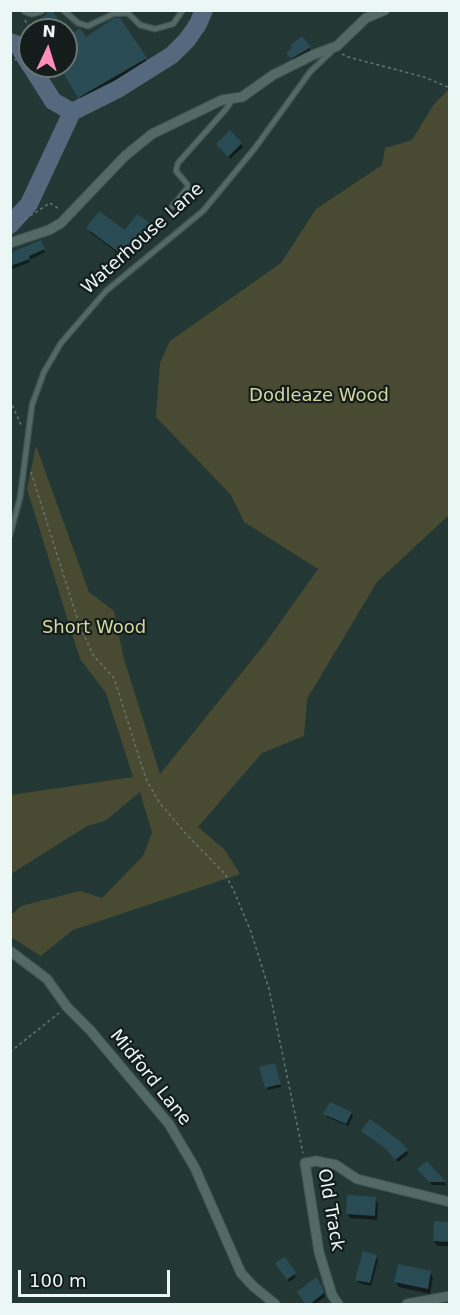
<!DOCTYPE html>
<style>
body{margin:0}
#map{position:relative;width:460px;height:1315px;overflow:hidden;background:#233834;font-family:"DejaVu Sans",sans-serif}
canvas{display:block}
.frame{position:absolute;inset:0;border:12px solid #eaf7f4;pointer-events:none}
.north{position:absolute;left:18px;top:18px;width:60px;height:60px;box-sizing:border-box;background:#141d1b;border:2px solid #6a7472;border-radius:50%;rotate:4deg;font-size:16px;font-weight:700;line-height:24px;text-align:center;color:#eaf7f4}
.north::after{content:'';display:block;margin:auto;width:21px;height:27px;background:#ff8eba;clip-path:polygon(50% 0,100% 100%,50% 72%,0 100%)}
.scale{position:absolute;left:18px;top:1270px;width:152px;height:27px;box-sizing:border-box;border:3px solid #eaf7f4;border-top:0;padding-left:8px;font-size:18px;line-height:21px;white-space:nowrap;color:#eaf7f4;-webkit-text-stroke:4px #141d1b;paint-order:stroke}
</style>
<div id="map">
<canvas width="460" height="1315"></canvas>
<div class="frame"></div>
<div class="north">N</div>
<div class="scale">100 m</div>
</div>
<script>
const c = document.querySelector('canvas').getContext('2d');
c.lineJoin = 'round';
function fill(path, color) {
  c.fillStyle = color;
  c.fill(path, 'evenodd');
}
function poly(rows) {
  const path = new Path2D();
  for (const r of rows) {
    path.moveTo(r[0], r[1]);
    for (let i = 2; i < r.length; i += 2) path.lineTo(r[i], r[i + 1]);
  }
  return path;
}
function trace(path, color, width, dash) {
  c.strokeStyle = color;
  c.lineWidth = width;
  c.lineCap = dash ? 'butt' : 'round';
  c.setLineDash(dash || []);
  c.stroke(path);
}
function write(font, color, halo, rows, align = 'center') {
  c.font = font + ' "DejaVu Sans",sans-serif';
  c.lineWidth = 4.5;
  c.setLineDash([]);
  c.textBaseline = 'middle';
  c.strokeStyle = halo;
  c.fillStyle = color;
  for (const [text, x, y, turn = 0] of rows) {
    c.save();
    c.translate(x, y);
    c.rotate((+turn || 0) * Math.PI / 180);
    c.textAlign = isNaN(turn) ? turn : align;
    if (halo) c.strokeText(text, 0, 0);
    c.fillText(text, 0, 0);
    c.restore();
  }
}
const green = poly([
 [449,89,449,515,377,582,307,699,304,736,262,753,198,827,225,850,240,874,73,930,41,956,11,937,11,915,21,906,80,891,102,898,143,856,152,833,140,792,105,821,87,826,11,874,11,795,133,777,106,693,80,659,27,489,36,446,89,592,114,611,124,659,160,774,264,645,318,569,244,522,231,495,156,417,160,363,170,341,281,263,316,209,382,165,385,148,412,140,434,104]
]);
const shadow = poly([
 [66,33,69,37,145,59,149,66,84,104,61,66,66,66],
 [302,38,311,51,293,61,288,53],
 [241,144,243,147,230,159,220,147],
 [149,224,152,229,128,261,91,233,88,228,125,232],
 [42,245,45,252,29,260,30,262,10,270,10,254],
 [275,1065,281,1087,268,1090,266,1087],
 [351,1113,353,1116,348,1126,327,1117,325,1114],
 [363,1131,407,1151,408,1154,398,1162,389,1151],
 [427,1163,445,1183,446,1185,432,1185,421,1173],
 [375,1199,378,1204,377,1220,350,1218,347,1213],
 [450,1223,450,1246,437,1246,434,1241],
 [376,1257,378,1260,371,1286,359,1283,357,1279],
 [284,1259,296,1277,289,1282,277,1264],
 [430,1272,433,1278,430,1294,399,1287,396,1282],
 [323,1290,325,1297,315,1304,307,1304]
]);
const river = poly([
 [10,42,18,45,30,65],
 [31,66,53,101,72,112],
 [10,225,29,204,72,112,118,89,172,55,187,40,198,24,204,10]
]);
const building = poly([
 [47,10,52,10,66,30,37,30,33,23,46,15],
 [114,18,120,18,147,58,78,98,59,66,66,66,66,37,80,28,86,37],
 [302,36,311,47,291,59,286,53,292,48,290,45],
 [230,130,242,143,228,157,216,144],
 [99,211,125,230,137,214,150,223,125,257,86,228],
 [41,240,45,249,29,256,30,259,10,266,10,253],
 [275,1063,281,1084,265,1088,259,1067],
 [330,1102,352,1112,346,1124,323,1114],
 [370,1119,401,1142,408,1150,395,1160,385,1148,361,1131],
 [427,1161,446,1182,429,1182,417,1169],
 [347,1195,376,1197,375,1216,346,1214],
 [434,1221,450,1222,450,1242,433,1241],
 [363,1251,377,1255,370,1283,355,1280],
 [285,1257,296,1273,287,1280,275,1263],
 [398,1264,431,1271,428,1289,394,1282],
 [316,1277,322,1286,324,1293,309,1305,306,1305,297,1292]
]);
const path = poly([
 [25,20,30,31],
 [342,54,348,57,424,77,450,88],
 [10,64,30,48],
 [10,229,50,203,59,209],
 [10,400,22,427],
 [31,472,79,624,93,655,114,678,146,779,159,802,185,833,225,874,234,891,251,932,269,989,303,1153],
 [10,1052,59,1013]
]);
const service = poly([
 [63,10,78,23,88,26,113,14,128,13,140,25,155,29,173,24,183,10],
 [172,207,188,187,187,184,176,171,178,163,226,109,233,99],
 [10,535,20,498,32,405,44,372,61,343,106,291,203,211,255,148,310,72,333,50]
]);
const minor = poly([
 [26,10,32,12,40,10],
 [10,243,49,230,61,223,125,156,152,134,222,100,242,97,273,75,313,55,337,46,366,18,385,10],
 [10,951,47,979,67,1007,90,1030,169,1124,195,1168,241,1273,253,1286,275,1304],
 [338,1304,332,1295,319,1252,305,1163,316,1161,336,1165,357,1179,450,1202],
 [407,1304,450,1296]
]);
const streetNames = [
 ["Waterhouse Lane",143,239,-42],
 ["Midford Lane",150,1078,51],
 ["Old Track",330,1210,80]
];
const parkNames = [
 ["Dodleaze Wood",319,396],
 ["Short Wood",94,628]
];
fill(green, '#484a31');
fill(shadow, '#0007');
trace(river, '#54687e', 18);
fill(building, '#284b54');
trace(service, '#405350', 7);
trace(minor, '#405350', 11);
trace(path, '#647773', 1.5, [3, 3]);
trace(service, '#536965', 4.5);
trace(minor, '#536965', 9);
write('18px', '#eaf7f4', '#141d1b', streetNames);
write('18px', '#d3d7a0', '#141d1b', parkNames);
</script>
